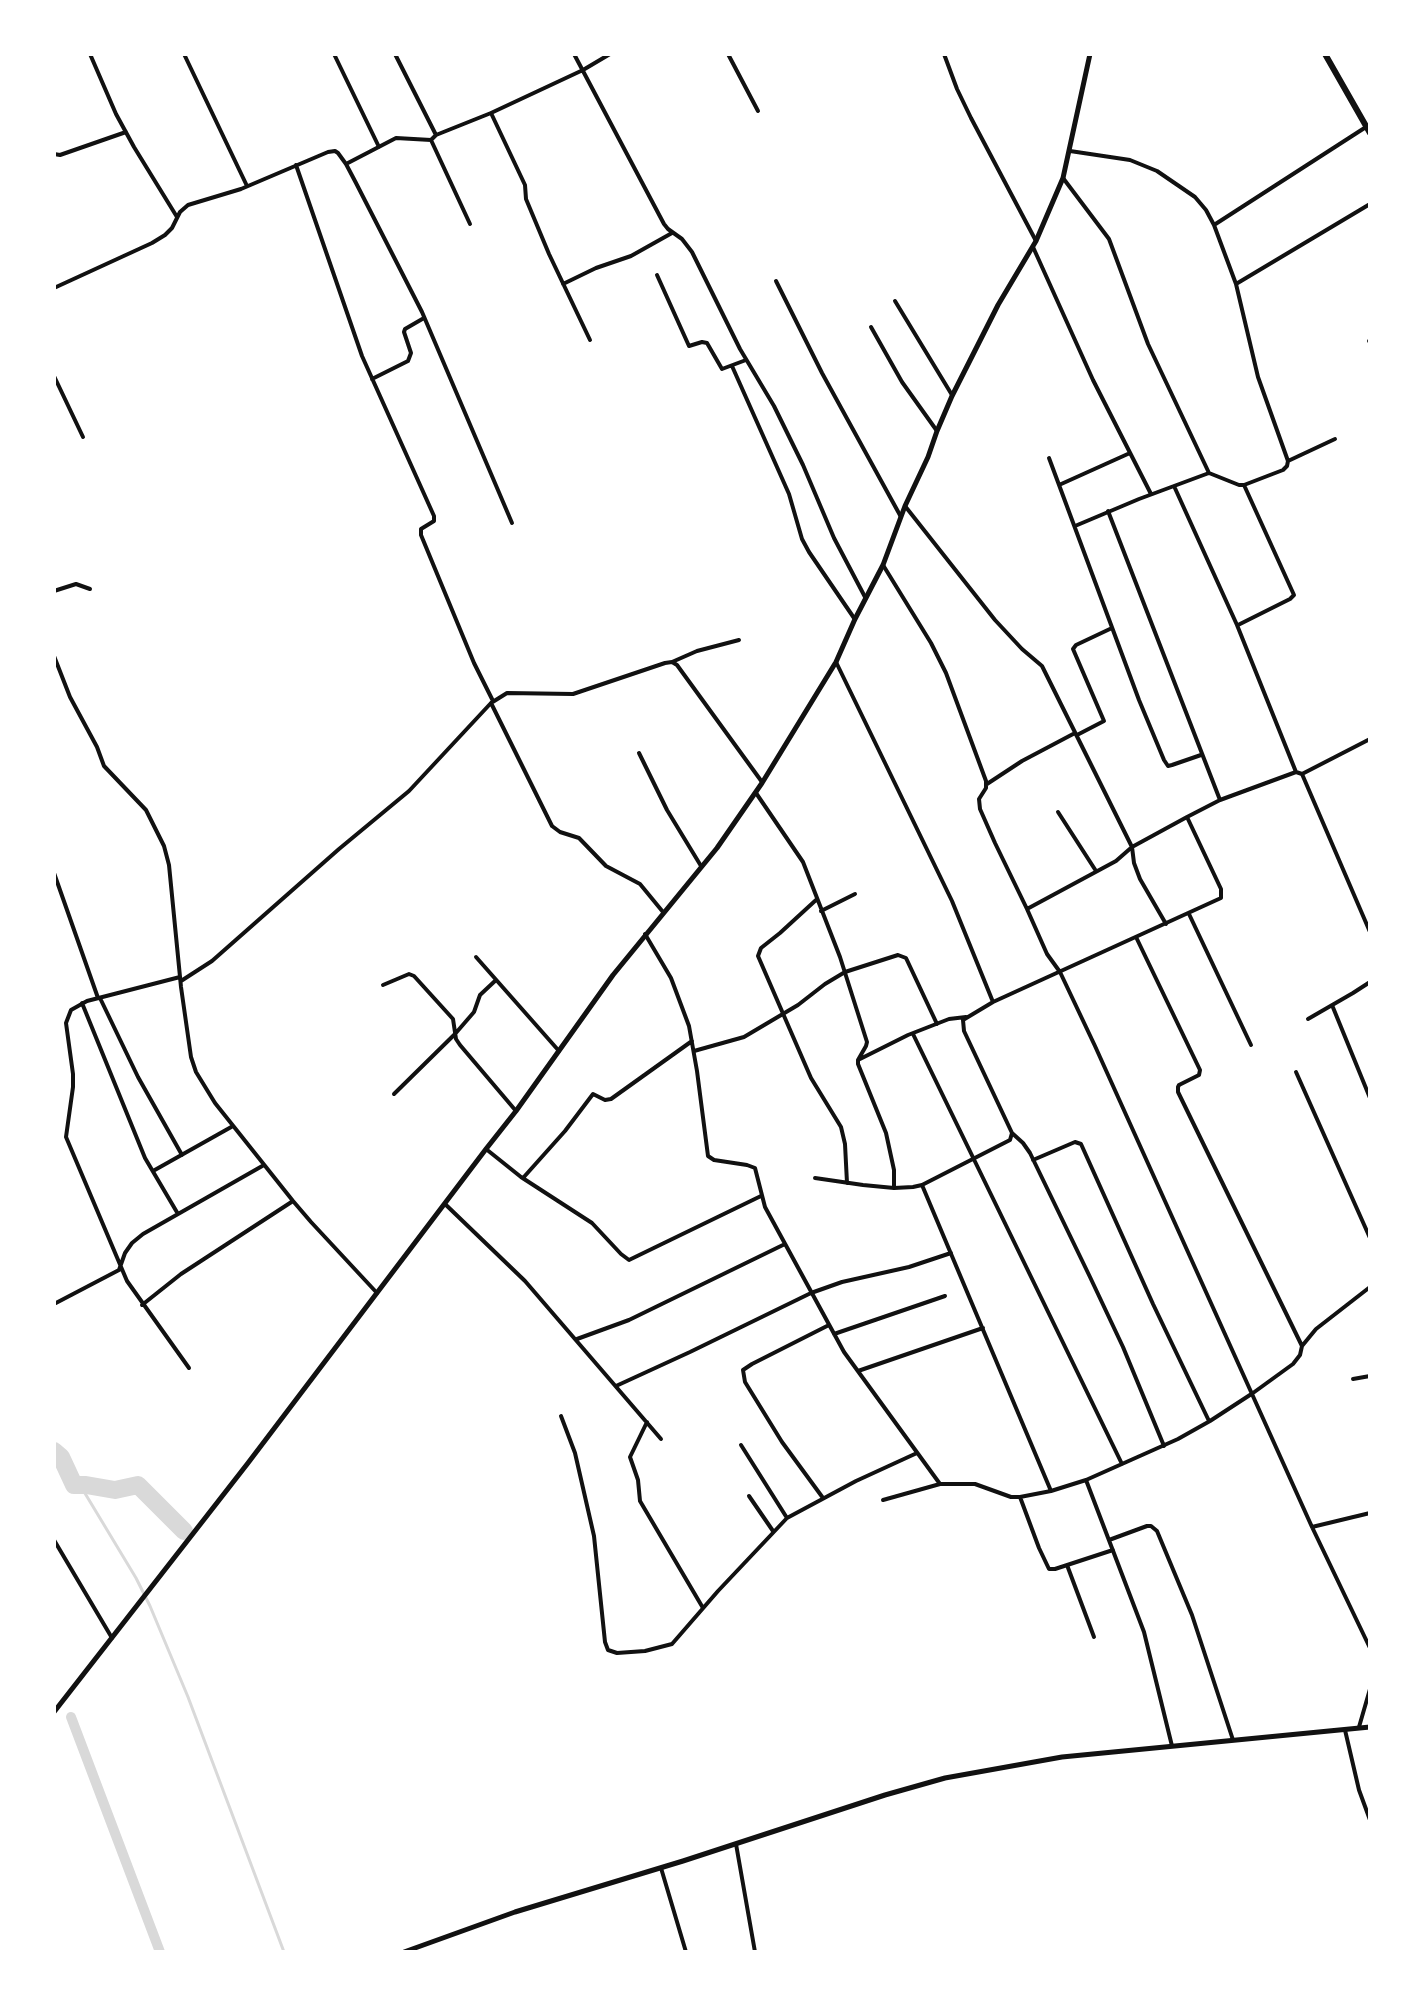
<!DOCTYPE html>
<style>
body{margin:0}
#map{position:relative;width:1424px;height:2006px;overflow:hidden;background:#fff;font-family:Manrope,sans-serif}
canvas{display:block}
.frame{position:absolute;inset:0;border:56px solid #fff;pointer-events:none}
</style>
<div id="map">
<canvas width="1424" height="2006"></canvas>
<div class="frame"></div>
</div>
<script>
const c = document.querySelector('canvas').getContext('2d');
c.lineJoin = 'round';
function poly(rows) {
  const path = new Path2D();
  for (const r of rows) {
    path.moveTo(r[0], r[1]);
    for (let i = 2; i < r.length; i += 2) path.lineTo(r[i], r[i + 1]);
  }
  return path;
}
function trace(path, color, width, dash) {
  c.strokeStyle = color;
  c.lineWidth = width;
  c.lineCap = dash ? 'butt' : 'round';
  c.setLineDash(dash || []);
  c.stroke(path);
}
const stream = poly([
 [80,1485,136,1578,150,1606,188,1697,284,1952]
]);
const canal = poly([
 [71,1717,160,1952]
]);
const river = poly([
 [54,1451,61,1457,74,1485,86,1485,115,1490,138,1485,184,1531]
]);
const minor = poly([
 [90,54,116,114,134,147,177,217],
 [184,54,247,186],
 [334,54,379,147],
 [395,54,436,135],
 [574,54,664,224,668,229,682,239,692,252,740,349,774,406,803,465,834,538,865,597],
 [643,54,649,54],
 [728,54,758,111],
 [944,54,957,89,971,118,1036,241],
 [491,113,525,185,526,199,549,254,590,340],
 [54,154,60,155,126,132],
 [346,164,396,138,431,140],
 [296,165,362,356,434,516,434,521,421,529,421,535,474,663,493,701],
 [1063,178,1109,239,1148,344,1209,473,1239,485,1244,485,1283,470,1287,466,1288,461,1258,377,1236,284,1214,225,1206,210,1195,197,1157,171,1130,160,1070,151],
 [470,224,431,140,436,135,491,113,583,70,610,54],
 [1214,225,1366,127],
 [1033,247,1093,380,1151,494],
 [657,275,689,346,702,342,707,343,722,369,746,360],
 [776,281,822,373,901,517],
 [563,284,596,268,631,256,672,233],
 [1236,284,1370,204],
 [54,288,152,243,165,235,172,228,180,212,188,205,241,189,328,152,335,151,338,153,346,164,356,183,422,312,512,523],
 [895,301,952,395],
 [871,327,902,382,937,431],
 [1369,341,1370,341],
 [732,366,789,494,802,539,809,552,854,618],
 [54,376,83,437],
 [372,379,408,361,411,353,404,332,405,329,424,318],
 [1049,458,1139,700,1164,760,1168,766,1172,765,1201,755],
 [1288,461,1335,439],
 [1059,485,1130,453],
 [1174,486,1237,625,1296,772],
 [905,506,995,620,1022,649,1042,666,1132,847,1134,863,1140,879,1166,924],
 [1108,511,1220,800],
 [1075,526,1139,499,1209,473],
 [883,565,931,643,946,673,986,781,986,788,979,799,980,809,995,843,1027,909],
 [54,591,76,584,90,589],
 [1238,625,1290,599,1294,595,1244,485],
 [54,656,70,697,97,747,104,766,146,810,164,846,169,865,181,987,191,1057,196,1072,215,1103,293,1201,311,1222,377,1293],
 [672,662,697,651,739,640],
 [836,662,952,901,993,1002],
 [491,703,552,826,560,832,579,838,606,866,640,884,663,912],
 [1077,735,1104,721,1073,649,1076,645,1112,628],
 [1370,739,1302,774,1296,772,1220,800,1187,817,1132,847,1116,861,1027,909,1047,954,1060,972,1095,1046,1312,1527,1370,1648],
 [639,753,667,810,701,866],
 [1302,774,1370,932],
 [987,784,1022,761,1075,733],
 [756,793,803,862,840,957,867,1042,866,1046,858,1060,858,1064,886,1133,894,1170,894,1188],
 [1058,812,1096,871],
 [54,873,98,998],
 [816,900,780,933,761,948,758,956,811,1078,841,1127,845,1144,847,1183],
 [821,911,855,894],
 [1189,914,1251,1045],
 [645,934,671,978,689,1026,697,1071,708,1156,714,1160,747,1165,755,1168,765,1207,844,1352,940,1484],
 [1136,937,1200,1070,1199,1075,1179,1085,1178,1087,1178,1092,1302,1346],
 [476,957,559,1051],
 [180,977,87,1001,71,1010,66,1023,73,1074,73,1087,66,1137,127,1281,189,1368],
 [181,981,212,961,339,849,409,791,491,703,507,693,573,694,665,663,672,662,677,665,762,782],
 [383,985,409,974,414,976,453,1019,456,1039,460,1045,516,1111],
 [100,998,138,1077,182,1155],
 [82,1003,145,1158,178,1214],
 [1332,1005,1370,1098],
 [1308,1019,1353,993,1370,982],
 [913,1034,1122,1464],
 [694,1051,744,1037,798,1005,825,984,845,972,898,955,906,958,937,1024],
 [860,1059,908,1035,949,1019,966,1017],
 [1296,1072,1370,1238],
 [394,1094,455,1034,474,1012,480,995,496,980],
 [1012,1133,1023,1143,1030,1153,1090,1277,1123,1347,1164,1446],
 [486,1149,521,1177,592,1223,621,1254,629,1260,761,1196],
 [1033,1160,1075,1142,1081,1144,1153,1304,1209,1421],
 [153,1171,233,1126],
 [523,1178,565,1131,593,1094,605,1100,611,1099,692,1041],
 [815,1178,863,1185,894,1188,913,1187,922,1185,1010,1140,1012,1133,964,1031,963,1020,993,1002,1221,898,1221,889,1187,817],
 [922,1185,1051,1491],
 [445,1204,525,1281,661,1439],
 [54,1304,119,1270,125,1253,132,1243,143,1234,264,1165],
 [142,1305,181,1274,293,1201],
 [834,1334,945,1296],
 [577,1339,629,1320,785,1244],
 [858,1371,983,1328],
 [1353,1379,1370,1376],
 [616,1386,690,1352,811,1293,842,1282,909,1267,951,1253],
 [561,1416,575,1453,594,1536,605,1642,608,1650,617,1653,645,1651,672,1644,718,1591,787,1518,856,1481,917,1453],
 [647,1422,630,1457,638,1480,640,1501,703,1608],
 [741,1445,787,1518],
 [1086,1480,1144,1632,1172,1746],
 [749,1496,773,1531],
 [1020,1497,1039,1548,1049,1569,1055,1569,1113,1550],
 [823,1498,782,1442,745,1382,743,1370,752,1364,829,1325],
 [883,1500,940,1484,975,1484,1011,1497,1020,1497,1051,1491,1086,1480,1178,1439,1210,1421,1253,1393,1293,1364,1300,1355,1302,1346,1316,1329,1370,1287],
 [1312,1527,1370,1513],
 [54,1540,112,1638],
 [1109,1540,1147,1526,1151,1526,1157,1531,1192,1615,1233,1740],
 [1067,1565,1094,1637],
 [1359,1727,1370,1689],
 [1345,1730,1359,1790,1370,1820],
 [736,1844,755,1952],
 [661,1868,686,1952]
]);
const tertiary = poly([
 [54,1712,248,1463,486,1149,516,1111,613,975,717,848,762,783,836,662,855,619,883,565,905,506,928,457,937,431,952,396,998,305,1036,241,1063,178,1090,54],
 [404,1952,515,1912,683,1861,885,1795,945,1778,1062,1757,1370,1727]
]);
const secondary = poly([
 [1325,54,1370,133]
]);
trace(stream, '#d9d9d9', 3);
trace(canal, '#d9d9d9', 10);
trace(river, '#d9d9d9', 18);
trace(minor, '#111', 4);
trace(tertiary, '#111', 5);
trace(secondary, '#111', 6);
</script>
